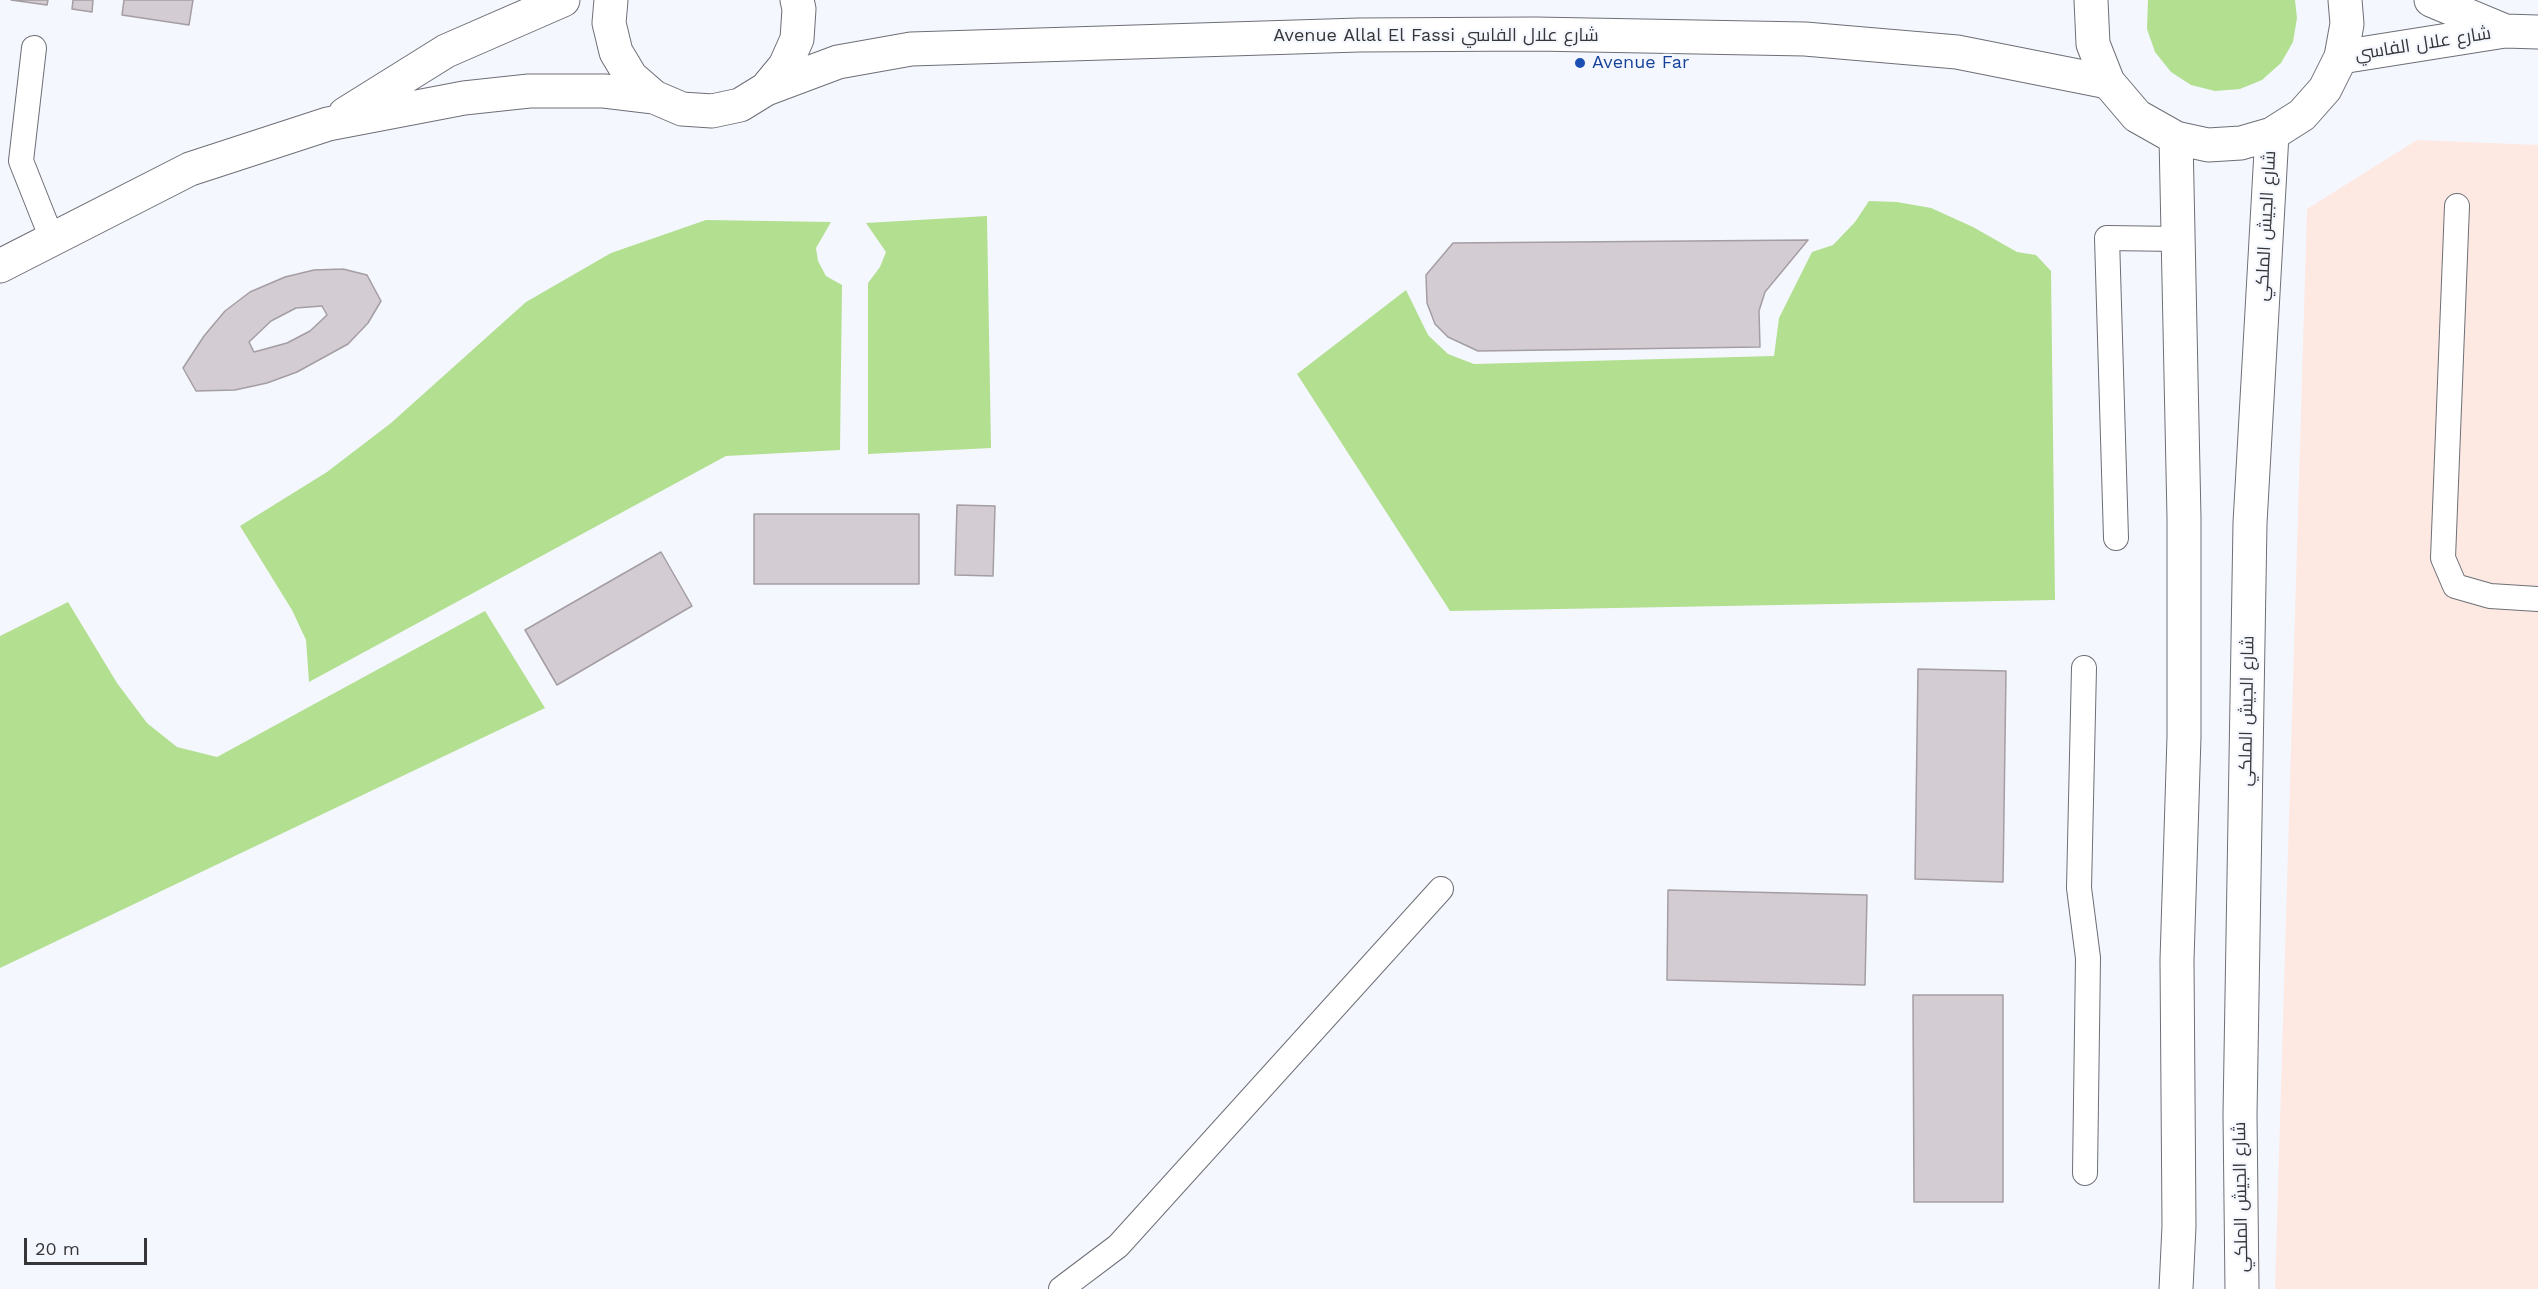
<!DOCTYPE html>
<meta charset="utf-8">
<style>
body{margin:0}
#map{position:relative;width:2538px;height:1289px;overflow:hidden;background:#f5f7ff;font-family:"Work Sans",sans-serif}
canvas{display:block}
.scale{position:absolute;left:24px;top:1238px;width:123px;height:27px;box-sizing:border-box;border:3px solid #363639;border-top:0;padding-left:8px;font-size:18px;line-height:21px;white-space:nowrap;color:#363639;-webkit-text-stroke:4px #f5f7ff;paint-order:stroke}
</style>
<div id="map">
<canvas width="2538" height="1289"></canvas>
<div class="scale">20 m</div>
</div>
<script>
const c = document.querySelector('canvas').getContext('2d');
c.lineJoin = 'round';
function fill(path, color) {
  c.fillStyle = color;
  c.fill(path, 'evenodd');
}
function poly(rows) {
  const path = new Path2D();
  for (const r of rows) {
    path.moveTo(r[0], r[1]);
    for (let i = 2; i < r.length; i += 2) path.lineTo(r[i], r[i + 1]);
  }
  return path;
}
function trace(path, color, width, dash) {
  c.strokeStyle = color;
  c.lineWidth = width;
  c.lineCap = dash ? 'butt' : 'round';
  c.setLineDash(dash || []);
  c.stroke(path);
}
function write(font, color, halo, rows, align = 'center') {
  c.font = font + ' "Work Sans",Cairo,sans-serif';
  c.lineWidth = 4.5;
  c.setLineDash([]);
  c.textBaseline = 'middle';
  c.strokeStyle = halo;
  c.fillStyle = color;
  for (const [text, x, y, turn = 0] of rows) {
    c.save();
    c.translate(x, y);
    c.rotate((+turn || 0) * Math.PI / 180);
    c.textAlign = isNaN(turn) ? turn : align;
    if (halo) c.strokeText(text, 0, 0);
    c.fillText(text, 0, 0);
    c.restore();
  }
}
const medical = poly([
 [2417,140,2538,145,2538,1289,2275,1289,2307,209]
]);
const green = poly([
 [2148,0,2295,0,2297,18,2293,42,2281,63,2262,80,2240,89,2215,91,2191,85,2171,72,2155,52,2147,29],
 [1869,201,1897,202,1931,208,1973,227,2017,252,2036,255,2051,271,2055,600,1450,611,1297,374,1406,290,1428,335,1448,354,1474,364,1774,356,1779,318,1812,252,1833,245,1855,222],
 [987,216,991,448,868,454,868,283,880,267,886,252,866,223],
 [706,220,831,222,816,248,818,261,826,276,842,285,840,450,726,456,309,682,306,640,292,610,240,526,327,472,391,423,526,302,611,253],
 [68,602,117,683,147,723,177,747,217,757,485,611,545,708,0,968,0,636]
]);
const building = poly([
 [11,0,48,0,47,5,11,0],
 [73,0,93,0,92,12,72,9,73,0],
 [124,0,193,0,189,25,122,15,124,0],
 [1808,240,1765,292,1759,311,1760,347,1478,351,1448,337,1435,324,1427,303,1426,275,1453,243,1808,240],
 [343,269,367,275,381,301,368,323,348,344,297,372,267,383,235,390,196,391,183,368,204,336,225,311,250,292,285,277,314,270,343,269],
 [322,306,327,315,310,331,287,343,254,352,249,342,271,321,296,308,322,306],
 [957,505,995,506,993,576,955,575,957,505],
 [754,514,919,514,919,584,754,584,754,514],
 [661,552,692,606,557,685,525,630,661,552],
 [1918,669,2006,671,2003,882,1915,879,1918,669],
 [1668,890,1867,895,1865,985,1667,980,1668,890],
 [1913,995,2003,995,2003,1202,1914,1202,1913,995]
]);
const service = poly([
 [34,48,21,161,52,239],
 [2457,206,2443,558,2455,586,2490,596,2538,599],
 [2116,538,2107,238,2178,239],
 [2084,668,2079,888,2088,958,2085,1173],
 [1061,1289,1118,1246,1441,889]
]);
const tertiary = poly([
 [611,0,609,23,616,52,631,77,654,97,682,109,712,111,740,105,766,89,785,66,797,39,799,9,797,0],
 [2431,0,2505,31],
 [2341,57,2505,31,2538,32],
 [766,89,838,62,911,49,1359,35,1535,34,1805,39,1957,52,2108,82],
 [345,114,446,51,563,0],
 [0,266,190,169,328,124,464,98,529,91,604,91,654,97]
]);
const primary = poly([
 [2091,0,2093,44,2108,82,2137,116,2176,138,2208,145,2241,143,2272,134,2302,115,2325,89,2341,57,2347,24,2345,0],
 [2176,138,2184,518,2184,737,2177,960,2179,1226,2176,1289],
 [2242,1289,2240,1114,2250,523,2272,134]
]);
const markers = [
 [1580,63,6,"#1a4fb4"]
];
const streetNames = [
 ["Avenue Allal El Fassi شارع علال الفاسي",1436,36],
 ["شارع علال الفاسي",2423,44,-9],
 ["شارع الجيش الملكي",2266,226,-87],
 ["شارع الجيش الملكي",2247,711,-89],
 ["شارع الجيش الملكي",2241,1197,-91]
];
const transitNames = [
 ["Avenue Far",1592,63]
];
fill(medical, '#fde9e2');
fill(green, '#b2df90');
fill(building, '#d3ccd2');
trace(building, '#a49ea3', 1.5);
trace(service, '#6e6f76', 26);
trace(tertiary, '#6e6f76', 35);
trace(primary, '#6e6f76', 35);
trace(service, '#fff', 24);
trace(tertiary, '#fff', 33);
trace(primary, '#fff', 33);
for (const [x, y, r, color] of markers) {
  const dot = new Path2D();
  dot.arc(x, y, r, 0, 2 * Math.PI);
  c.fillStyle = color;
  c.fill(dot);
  trace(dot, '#f5f7ff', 2);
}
write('18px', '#363639', '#f5f7ff', streetNames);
write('18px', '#164399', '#f5f7ff', transitNames, 'left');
</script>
